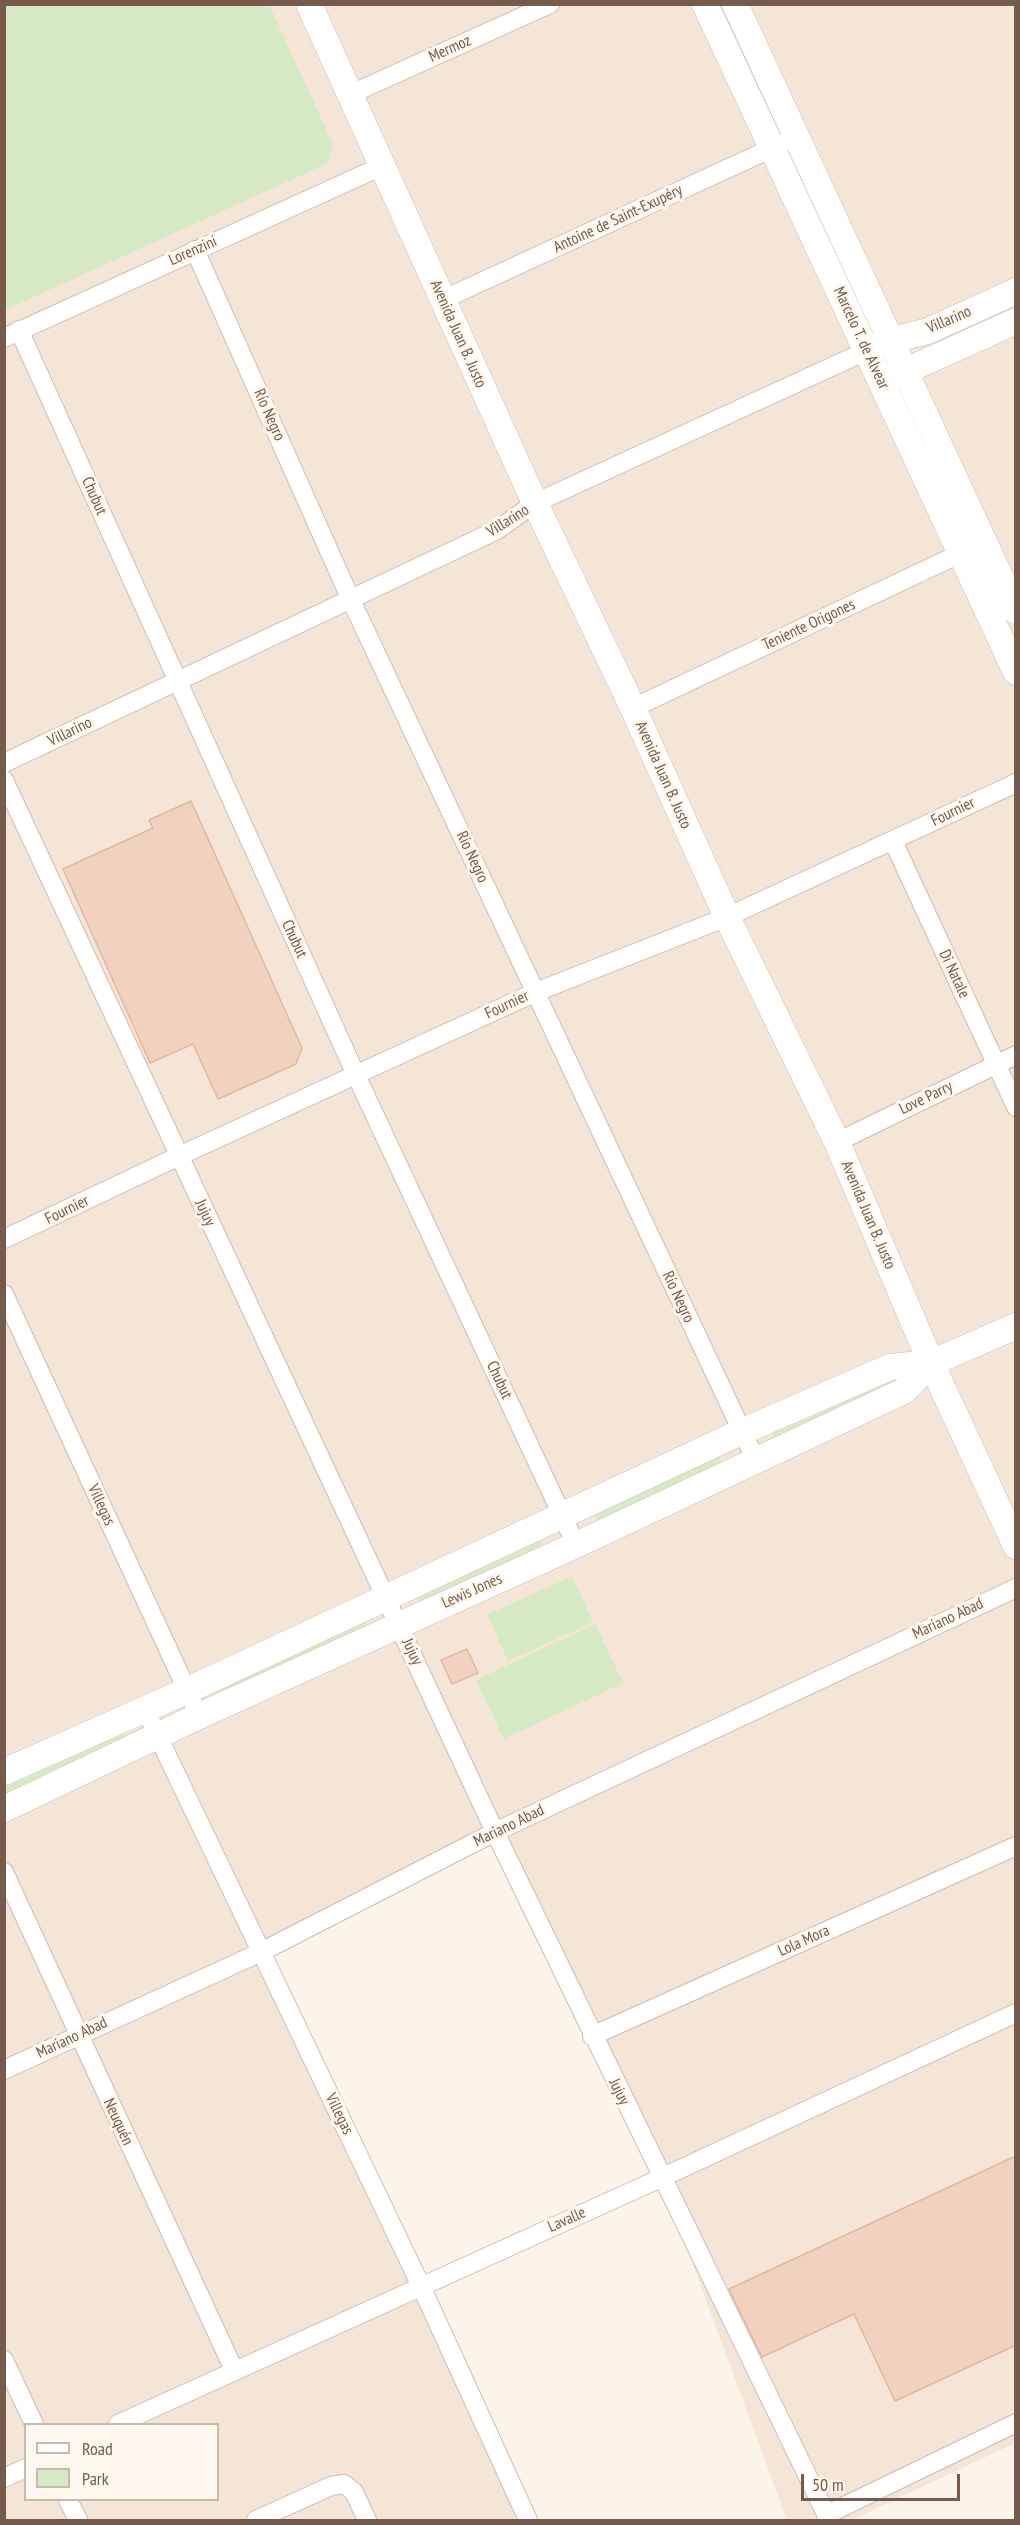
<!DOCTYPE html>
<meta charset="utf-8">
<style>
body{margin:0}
#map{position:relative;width:1020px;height:2525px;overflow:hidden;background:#fcf4e8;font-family:"PT Sans Narrow",sans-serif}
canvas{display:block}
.frame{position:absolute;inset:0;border:6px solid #765a4c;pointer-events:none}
.legend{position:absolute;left:24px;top:2423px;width:195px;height:78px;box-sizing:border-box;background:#fff8ee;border:2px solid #c8b9ad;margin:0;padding:8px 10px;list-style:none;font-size:18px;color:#765a4c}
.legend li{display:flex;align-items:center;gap:12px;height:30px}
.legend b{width:30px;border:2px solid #c8b9ad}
.scale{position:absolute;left:801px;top:2474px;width:159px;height:27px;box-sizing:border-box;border:3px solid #765a4c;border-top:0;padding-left:8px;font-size:18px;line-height:21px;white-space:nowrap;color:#765a4c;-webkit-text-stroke:4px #fff8ee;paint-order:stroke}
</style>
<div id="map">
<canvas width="1020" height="2525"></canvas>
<div class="frame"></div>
<ul class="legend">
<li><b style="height:8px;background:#fff"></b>Road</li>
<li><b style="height:16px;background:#d6eac6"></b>Park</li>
</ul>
<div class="scale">50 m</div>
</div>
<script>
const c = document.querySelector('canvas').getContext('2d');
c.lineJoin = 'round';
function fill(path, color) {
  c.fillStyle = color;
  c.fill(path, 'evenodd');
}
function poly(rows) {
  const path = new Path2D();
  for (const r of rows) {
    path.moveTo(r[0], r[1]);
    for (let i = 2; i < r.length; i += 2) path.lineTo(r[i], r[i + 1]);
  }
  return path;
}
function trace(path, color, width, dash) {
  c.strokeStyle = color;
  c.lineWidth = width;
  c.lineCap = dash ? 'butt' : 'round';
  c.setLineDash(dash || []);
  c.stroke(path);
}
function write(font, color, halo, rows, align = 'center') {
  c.font = font + ' "PT Sans Narrow",sans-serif';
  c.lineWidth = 6;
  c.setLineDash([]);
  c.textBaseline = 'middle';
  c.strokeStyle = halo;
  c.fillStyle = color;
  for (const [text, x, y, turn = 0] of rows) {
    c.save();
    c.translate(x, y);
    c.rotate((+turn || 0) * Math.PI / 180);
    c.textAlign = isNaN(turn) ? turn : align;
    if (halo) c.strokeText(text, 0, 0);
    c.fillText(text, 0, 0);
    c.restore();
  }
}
const residential = poly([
 [5,5,1015,5,1015,2443,852,2520,787,2520,661,2178,495,1832,261,1952,528,2520,5,2520],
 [26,2424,218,2424,218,2500,26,2500]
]);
const green = poly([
 [4,5,269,5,333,144,328,163,5,310],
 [892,1374,897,1384,776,1441,771,1430],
 [718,1454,723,1465,598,1522,593,1512],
 [538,1538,543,1548,420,1604,415,1594],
 [572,1576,593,1622,508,1661,487,1615],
 [364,1618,369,1629,224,1697,219,1687],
 [595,1624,623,1683,504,1739,476,1680],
 [123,1729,128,1740,5,1798,4,1785]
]);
const building = poly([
 [191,801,302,1048,296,1064,218,1099,193,1044,150,1063,63,869,153,828,149,820,191,801],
 [467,1649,478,1673,452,1684,441,1660,467,1649],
 [1016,2156,1016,2345,895,2401,854,2314,762,2357,729,2289,1016,2156]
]);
const street = poly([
 [351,94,550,4],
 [195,250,351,600,756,1461],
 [442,300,781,144],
 [19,330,356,1075,576,1545],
 [4,338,382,166],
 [633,708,972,548],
 [4,763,497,530,535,503,866,351],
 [4,780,495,1832,829,2520],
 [893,841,1016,1107],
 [837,1142,1016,1055],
 [4,1239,179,1156,536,992,727,917,1016,783],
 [4,1294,199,1716],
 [145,1709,421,2286,528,2520],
 [4,1872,234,2370],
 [592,2036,1016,1846],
 [4,2070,261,1952,495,1832,1016,1588],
 [4,2360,34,2424],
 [118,2424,661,2178,1016,2013],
 [4,2478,26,2468],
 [68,2500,78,2520],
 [826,2515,1016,2423],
 [256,2520,331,2486,344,2484,354,2492,367,2520]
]);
const secondary = poly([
 [309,4,535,503,633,708,727,917,837,1142,931,1363,1016,1546],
 [705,4,1016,672],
 [735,4,1016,611],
 [877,346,892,340,928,331,1016,291],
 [890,378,1016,321],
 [4,1772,186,1691,741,1432,890,1367,931,1363,1016,1326],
 [4,1809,199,1716,576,1545,904,1391,931,1363]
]);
const streetNames = [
 ["Mermoz",450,49,-24],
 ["Antoine de Saint-Exupéry",618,219,-25],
 ["Lorenzini",193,251,-24],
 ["Villarino",949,320,-23],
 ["Avenida Juan B. Justo",458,334,66],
 ["Marcelo T. de Alvear",861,338,65],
 ["Río Negro",269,415,66],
 ["Chubut",94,496,66],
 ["Villarino",508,521,-32],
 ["Teniente Origones",809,625,-25],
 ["Villarino",70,732,-26],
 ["Avenida Juan B. Justo",663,775,66],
 ["Fournier",953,812,-26],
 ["Río Negro",472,857,65],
 ["Chubut",294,939,65],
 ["Di Natale",954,974,65],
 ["Fournier",507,1005,-25],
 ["Love Parry",926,1098,-26],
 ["Fournier",67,1210,-26],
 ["Jujuy",205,1213,65],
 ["Avenida Juan B. Justo",868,1215,67],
 ["Río Negro",678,1297,65],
 ["Chubut",499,1380,65],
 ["Villegas",101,1505,65],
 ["Lewis Jones",472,1591,-24],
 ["Mariano Abad",948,1619,-25],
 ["Jujuy",412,1652,65],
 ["Mariano Abad",509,1826,-26],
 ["Lola Mora",804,1941,-24],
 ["Mariano Abad",72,2038,-25],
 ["Jujuy",619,2092,64],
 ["Villegas",339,2114,64],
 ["Neuquén",118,2122,65],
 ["Lavalle",567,2220,-24]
];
fill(residential, '#f4e5d6');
fill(green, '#d6eac6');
fill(building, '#f1d2c0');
trace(building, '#e3b8a1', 1.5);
trace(street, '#cebbae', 20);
trace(secondary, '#d3bdae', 27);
trace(street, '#fff', 18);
trace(secondary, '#fff', 26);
write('16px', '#765a4c', '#fff8ee', streetNames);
</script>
